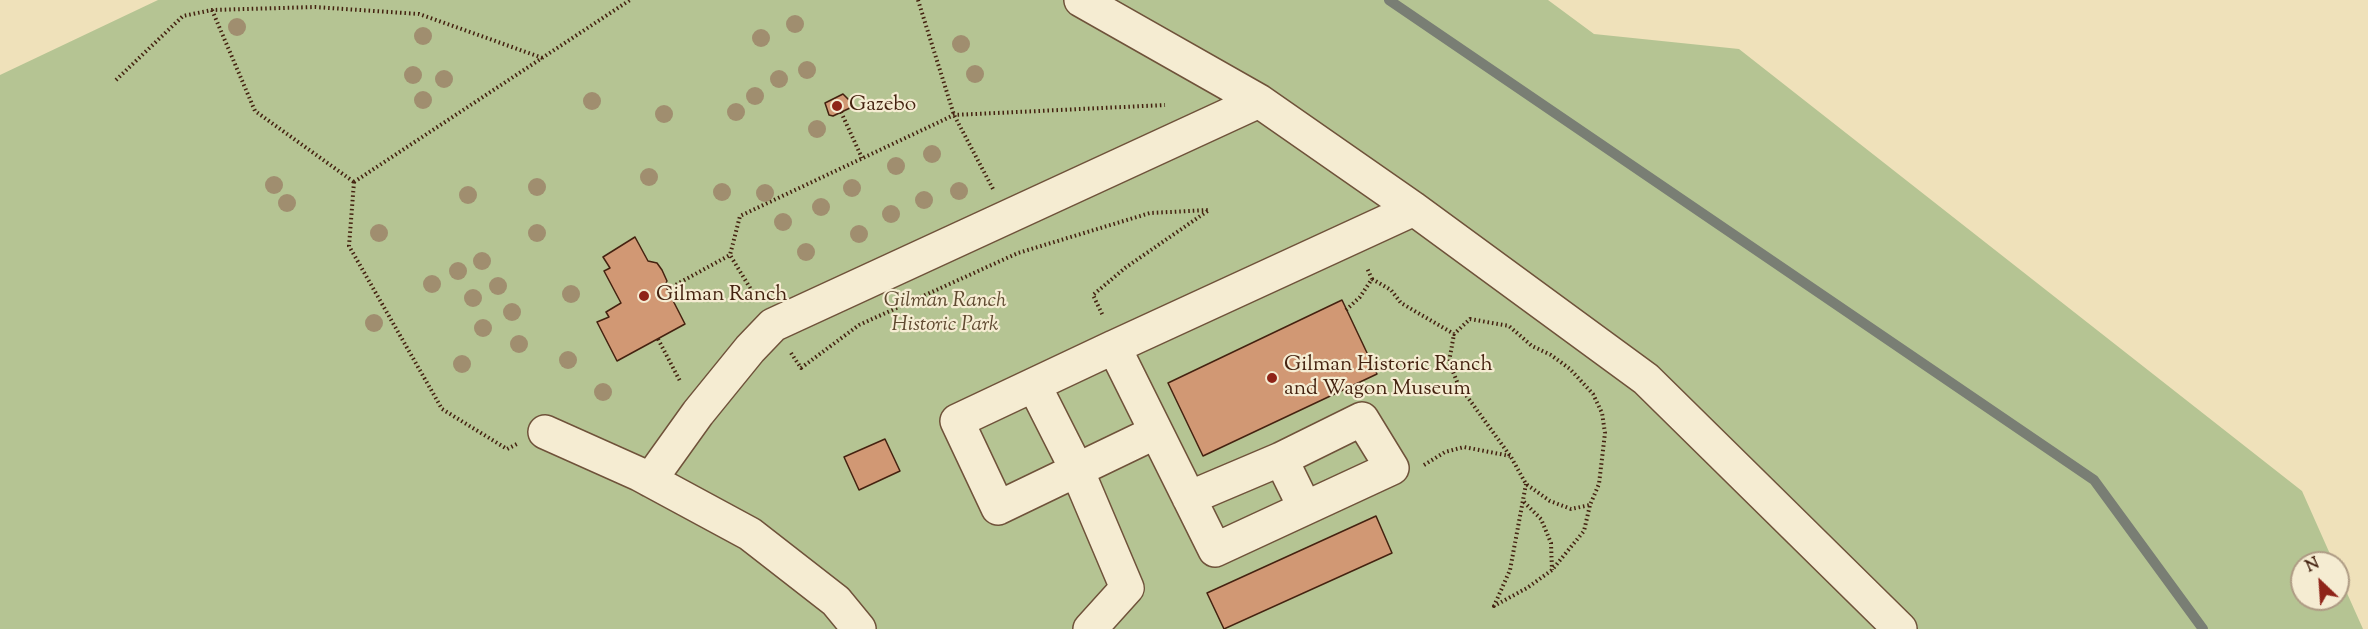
<!DOCTYPE html>
<style>
body{margin:0}
#map{position:relative;width:2368px;height:629px;overflow:hidden;background:#efe1ba;font-family:"Sorts Mill Goudy",serif}
canvas{display:block}
.north{position:absolute;left:2290px;top:551px;width:60px;height:60px;box-sizing:border-box;background:#f5ecd2;border:2px solid #ae9b84;border-radius:50%;rotate:335deg;font-size:16px;font-weight:700;line-height:24px;text-align:center;color:#442210}
.north::after{content:'';display:block;margin:auto;width:21px;height:27px;background:#8f2418;clip-path:polygon(50% 0,100% 100%,50% 72%,0 100%)}
</style>
<div id="map">
<canvas width="2368" height="629"></canvas>
<div class="north">N</div>
</div>
<script>
const c = document.querySelector('canvas').getContext('2d');
c.lineJoin = 'round';
function fill(path, color) {
  c.fillStyle = color;
  c.fill(path, 'evenodd');
}
function poly(rows) {
  const path = new Path2D();
  for (const r of rows) {
    path.moveTo(r[0], r[1]);
    for (let i = 2; i < r.length; i += 2) path.lineTo(r[i], r[i + 1]);
  }
  return path;
}
function trace(path, color, width, dash) {
  c.strokeStyle = color;
  c.lineWidth = width;
  c.lineCap = dash ? 'butt' : 'round';
  c.setLineDash(dash || []);
  c.stroke(path);
}
function write(font, color, halo, rows, align = 'center') {
  c.font = font + ' "Sorts Mill Goudy",serif';
  c.lineWidth = 4.5;
  c.setLineDash([]);
  c.textBaseline = 'middle';
  c.strokeStyle = halo;
  c.fillStyle = color;
  for (const [text, x, y, turn = 0] of rows) {
    c.save();
    c.translate(x, y);
    c.rotate((+turn || 0) * Math.PI / 180);
    c.textAlign = isNaN(turn) ? turn : align;
    if (halo) c.strokeText(text, 0, 0);
    c.fillText(text, 0, 0);
    c.restore();
  }
}
const green = poly([
 [158,0,1077,0,1252,100,1414,216,1642,387,1645,378,1414,209,1259,101,1081,0,1548,0,1594,34,1739,49,2302,491,2334,563,2302,563,2302,599,2338,599,2338,573,2363,629,0,629,0,75]
]);
const stream = poly([
 [1389,0,2094,480,2203,629]
]);
const building = poly([
 [843,94,849,100,850,108,833,116,829,115,825,103,843,94],
 [635,237,648,261,657,263,662,270,667,281,665,285,685,324,617,361,597,322,609,317,606,312,621,303,604,271,610,268,603,257,635,237],
 [1342,300,1377,374,1203,456,1168,383,1342,300],
 [885,439,900,471,859,490,844,457,885,439],
 [1376,516,1392,553,1224,629,1207,593,1376,516]
]);
const path = poly([
 [918,0,954,115,993,189],
 [212,10,255,111,354,182],
 [116,80,183,16,212,10,315,7,419,14,543,58],
 [841,112,862,158],
 [354,182,349,246,442,409,507,449,517,444],
 [354,182,630,0],
 [1372,279,1391,290,1401,303,1454,334,1470,319,1509,326,1532,346,1551,355,1570,369,1593,394,1602,413,1605,433,1599,484,1590,505,1571,509,1550,501,1526,484,1511,457,1458,384,1449,362,1454,334],
 [668,289,730,255],
 [755,296,730,255,740,216,954,115,1165,105],
 [1346,310,1360,297,1372,279,1367,268],
 [658,339,680,381],
 [791,353,801,368,859,325,1018,253,1150,213,1209,210,1125,268,1093,295,1103,316],
 [1424,465,1445,452,1464,447,1510,456],
 [1526,484,1510,570,1494,606,1527,588,1552,570,1584,531,1590,505],
 [1524,502,1541,519,1551,543,1552,570]
]);
const minor = poly([
 [1081,0,1259,101,1414,209,1646,379,1900,629],
 [1114,347,957,421,998,508,1156,432],
 [1034,385,1077,470,1127,588,1090,629],
 [545,432,639,474,750,534,836,601,859,629],
 [650,480,698,413,750,349,773,325,1259,101],
 [1189,498,1281,459],
 [1305,508,1281,459,1362,419,1392,468,1215,550,1114,347,1414,209]
]);
const trees = [
 [795,24],
 [237,27],
 [423,36],
 [761,38],
 [961,44],
 [807,70],
 [975,74],
 [413,75],
 [444,79],
 [779,79],
 [755,96],
 [423,100],
 [592,101],
 [736,112],
 [664,114],
 [817,129],
 [932,154],
 [896,166],
 [649,177],
 [274,185],
 [537,187],
 [852,188],
 [959,191],
 [722,192],
 [765,193],
 [468,195],
 [924,200],
 [287,203],
 [821,207],
 [891,214],
 [783,222],
 [379,233],
 [537,233],
 [859,234],
 [806,252],
 [482,261],
 [458,271],
 [432,284],
 [498,286],
 [571,294],
 [473,298],
 [512,312],
 [374,323],
 [483,328],
 [519,344],
 [568,360],
 [462,364],
 [603,392]
];
const markers = [
 [837,106,6,"#8f2418"],
 [644,296,6,"#8f2418"],
 [1272,378,6,"#8f2418"]
];
const poiNames = [
 ["Gazebo",849,106],
 ["Gilman Ranch",656,296],
 ["Gilman Historic Ranch",1284,366],
 ["and Wagon Museum",1284,390]
];
const parkNames = [
 ["Gilman Ranch",945,302],
 ["Historic Park",945,326]
];
fill(green, '#b5c493');
trace(stream, '#797e74', 10);
fill(building, '#d19874');
trace(building, '#442210', 1.5);
trace(minor, '#6f523a', 36);
trace(path, '#442210', 4, [1.5, 3]);
trace(minor, '#f5ecd2', 33);
c.fillStyle = '#a08e6f';
for (const [x, y] of trees) {
  c.beginPath();
  c.arc(x, y, 9, 0, 2 * Math.PI);
  c.fill();
}
for (const [x, y, r, color] of markers) {
  const dot = new Path2D();
  dot.arc(x, y, r, 0, 2 * Math.PI);
  c.fillStyle = color;
  c.fill(dot);
  trace(dot, '#f5ecd2', 2);
}
write('21px', '#442210', '#f5ecd2', poiNames, 'left');
write('italic 21px', '#604a31', '#f5ecd2', parkNames);
</script>
